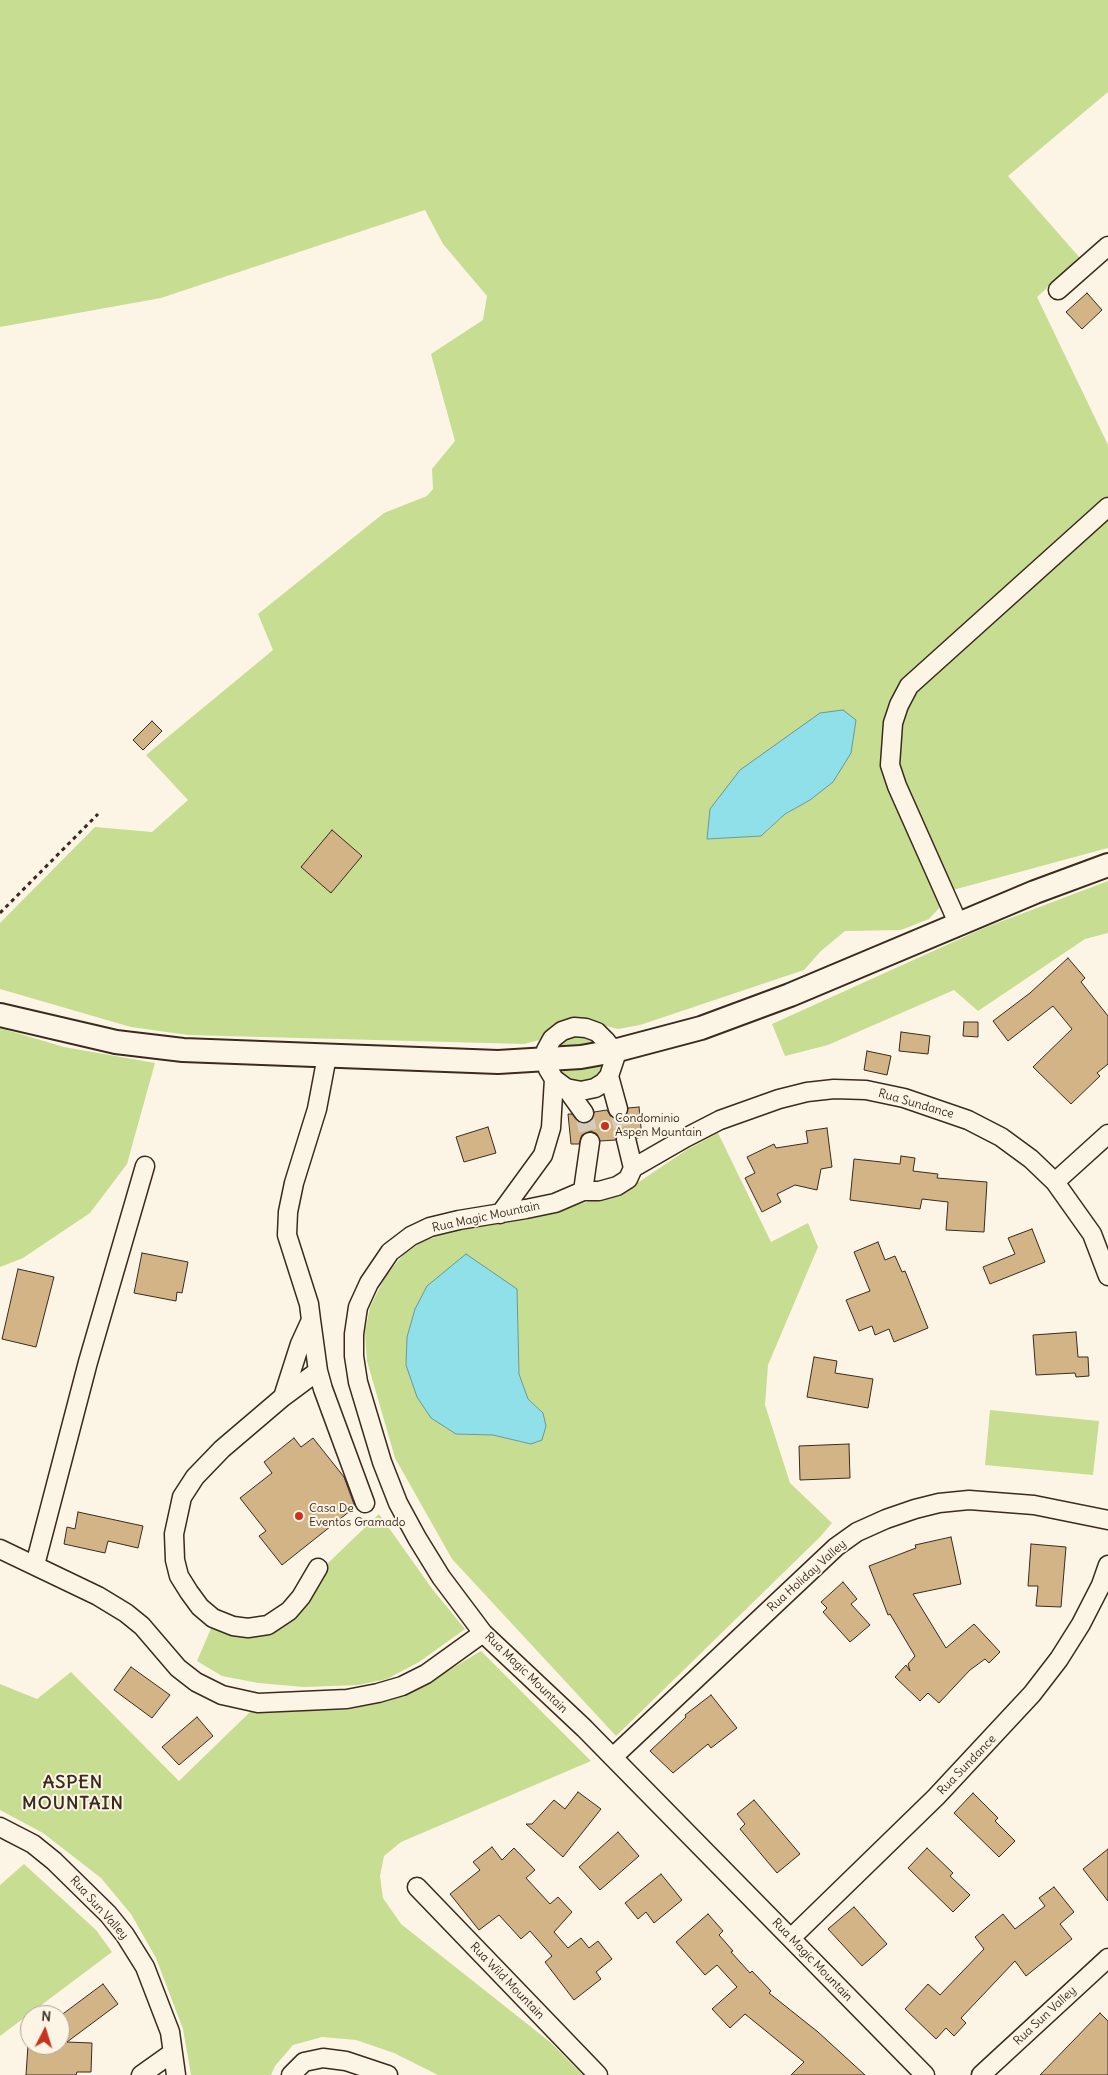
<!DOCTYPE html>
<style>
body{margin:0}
#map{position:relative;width:1108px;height:2075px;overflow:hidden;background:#fcf5e5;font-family:Delius,sans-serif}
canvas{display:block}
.north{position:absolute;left:20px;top:2005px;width:50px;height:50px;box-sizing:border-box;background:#fcf5e5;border:1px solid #afa495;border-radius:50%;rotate:5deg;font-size:14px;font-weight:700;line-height:20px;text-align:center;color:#3b2a1e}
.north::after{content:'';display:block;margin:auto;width:18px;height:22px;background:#c8321e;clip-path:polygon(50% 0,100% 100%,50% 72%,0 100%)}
</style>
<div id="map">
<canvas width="1108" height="2075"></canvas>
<div class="north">N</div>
</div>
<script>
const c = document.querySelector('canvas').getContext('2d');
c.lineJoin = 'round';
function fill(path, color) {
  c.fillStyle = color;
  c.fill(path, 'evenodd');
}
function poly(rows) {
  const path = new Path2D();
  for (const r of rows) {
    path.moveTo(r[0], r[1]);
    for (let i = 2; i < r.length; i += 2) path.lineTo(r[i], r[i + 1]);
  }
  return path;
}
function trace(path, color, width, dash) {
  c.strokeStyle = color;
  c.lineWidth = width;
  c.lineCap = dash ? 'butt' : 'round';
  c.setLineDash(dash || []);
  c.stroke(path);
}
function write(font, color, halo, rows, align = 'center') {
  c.font = font + ' Delius,sans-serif';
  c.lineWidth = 4;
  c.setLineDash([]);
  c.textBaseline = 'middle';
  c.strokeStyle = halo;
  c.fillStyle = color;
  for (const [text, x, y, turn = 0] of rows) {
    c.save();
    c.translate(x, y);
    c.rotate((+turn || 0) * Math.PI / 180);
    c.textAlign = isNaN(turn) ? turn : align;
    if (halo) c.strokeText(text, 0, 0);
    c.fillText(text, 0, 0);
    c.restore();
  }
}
const green = poly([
 [0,0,1108,0,1108,92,1008,176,1080,258,1037,297,1108,445,1108,499,906,683,886,742,942,905,929,919,901,930,845,931,821,951,804,970,640,1025,618,1029,586,1021,543,1039,524,1044,188,1035,131,1027,0,989,0,923,95,827,152,832,188,800,146,755,273,650,258,614,384,513,427,496,433,489,432,469,455,441,431,354,483,320,487,296,443,244,425,210,161,298,0,327],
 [810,800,785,814,761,836,708,839],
 [1108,517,1108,848,949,891,896,763,897,725,914,691],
 [1108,881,1108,933,1085,939,978,1011,954,990,828,1045,785,1056,772,1024,984,928],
 [0,1028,64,1047,155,1063,127,1164,90,1213,23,1258,0,1267],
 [580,1032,600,1043,554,1048,559,1041],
 [604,1064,594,1079,586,1082,569,1081,557,1070],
 [718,1133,771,1242,808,1223,818,1247,768,1365,765,1405,790,1483,832,1523,820,1537,616,1736,452,1559,395,1458,367,1361,365,1332,370,1307,385,1277,403,1255,423,1241,454,1230,477,1224,528,1219,627,1190,688,1149],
 [517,1348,519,1374,528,1399,543,1413,531,1444,493,1435,456,1434],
 [990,1410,1099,1421,1093,1475,985,1465],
 [379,1514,433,1590,465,1629,419,1662,387,1679,359,1685,304,1687,258,1683,222,1676,197,1661,212,1626,234,1635,251,1638,271,1634,294,1618,306,1602,327,1564],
 [481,1651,591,1761,401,1842,384,1856,380,1876,383,1898,401,1924,550,2042,583,2075,438,2075,394,2053,356,2040,322,2037,293,2045,275,2066,271,2075,191,2075,183,2029,156,1958,131,1914,101,1878,43,1833,0,1810,0,1684,37,1699,71,1672,179,1781,250,1712,347,1710,388,1701,412,1692],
 [24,1864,96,1930,112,1952,0,2036,0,1885]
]);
const water = poly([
 [843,710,856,720,851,753,833,782,810,800,785,814,761,836,707,839,710,809,740,770,820,713,843,710],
 [466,1254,517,1289,519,1374,528,1399,543,1413,546,1426,542,1440,531,1444,493,1435,456,1434,431,1418,417,1397,406,1365,407,1337,415,1309,427,1286,466,1254]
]);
const building = poly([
 [1087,293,1102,310,1082,329,1066,312,1087,293],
 [152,721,162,731,143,750,133,740,152,721],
 [332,830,362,856,331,893,301,867,332,830],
 [1068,958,1085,978,1081,982,1108,1016,1108,1064,1097,1073,1100,1076,1071,1104,1033,1067,1072,1029,1053,1006,1008,1041,993,1021,1030,993,1068,958],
 [964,1022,978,1022,978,1037,963,1036,964,1022],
 [901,1032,930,1036,928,1054,899,1051,901,1032],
 [867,1051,891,1056,887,1075,864,1070,867,1051],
 [639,1107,642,1137,637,1138,633,1131,624,1129,618,1132,616,1140,600,1141,597,1134,591,1131,582,1135,579,1144,571,1144,568,1114,572,1114,579,1122,585,1124,591,1121,594,1112,607,1110,611,1117,620,1119,626,1116,628,1108,639,1107],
 [488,1127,496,1153,464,1162,456,1137,488,1127],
 [827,1128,832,1167,821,1169,817,1190,795,1185,777,1194,781,1202,762,1212,745,1178,755,1173,747,1157,774,1144,776,1148,808,1143,806,1131,827,1128],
 [901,1156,915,1158,913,1171,938,1174,937,1178,987,1182,984,1232,946,1230,948,1202,922,1199,920,1209,850,1200,854,1159,900,1164,901,1156],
 [1032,1229,1045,1262,990,1284,983,1267,1015,1254,1008,1238,1032,1229],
 [878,1242,885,1260,895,1256,902,1272,905,1271,928,1328,894,1342,889,1329,875,1335,872,1326,859,1331,846,1300,870,1291,854,1252,878,1242],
 [142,1253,188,1262,182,1293,177,1292,176,1301,134,1293,142,1253],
 [18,1269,54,1277,36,1347,2,1339,18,1269],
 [1076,1332,1078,1357,1088,1357,1089,1376,1076,1377,1075,1373,1036,1375,1033,1335,1076,1332],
 [814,1357,837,1361,835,1373,873,1379,868,1408,807,1397,814,1357],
 [294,1438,301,1447,313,1438,344,1477,355,1507,282,1565,259,1536,266,1531,240,1498,272,1473,264,1462,294,1438],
 [849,1444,850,1478,800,1480,799,1446,849,1444],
 [78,1512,143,1526,138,1548,108,1541,105,1553,64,1544,67,1527,75,1529,78,1512],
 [951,1537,961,1584,913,1594,946,1648,974,1624,1000,1652,989,1663,985,1659,970,1670,939,1703,928,1693,920,1701,895,1677,906,1665,910,1671,908,1664,915,1656,890,1614,888,1615,869,1566,916,1548,915,1545,951,1537],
 [1031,1544,1066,1547,1061,1607,1036,1606,1038,1586,1028,1586,1031,1544],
 [843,1582,857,1599,851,1604,870,1625,850,1642,823,1612,827,1608,821,1602,843,1582],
 [131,1667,170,1695,152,1718,114,1690,131,1667],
 [711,1695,737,1728,711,1748,708,1744,673,1773,650,1751,686,1717,685,1715,711,1695],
 [197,1717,213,1736,179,1765,162,1747,197,1717],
 [578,1792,601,1809,563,1857,526,1824,532,1824,554,1800,565,1809,578,1792],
 [973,1793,998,1818,995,1821,1015,1841,999,1857,954,1813,973,1793],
 [754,1800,800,1854,777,1873,740,1829,745,1824,737,1814,754,1800],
 [618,1832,639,1856,600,1890,579,1867,618,1832],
 [492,1847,502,1860,514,1848,535,1870,526,1878,550,1904,558,1897,572,1912,554,1932,568,1948,581,1938,589,1948,598,1941,612,1959,596,1972,601,1979,574,2000,545,1962,552,1956,530,1931,521,1939,499,1915,479,1930,450,1894,480,1870,473,1862,492,1847],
 [927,1848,953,1873,950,1876,970,1895,953,1912,908,1868,927,1848],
 [1108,1849,1108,1901,1083,1869,1108,1849],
 [661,1874,682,1900,654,1923,646,1912,638,1919,625,1903,661,1874],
 [1054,1887,1074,1912,1060,1924,1072,1939,1026,1976,1015,1961,961,2018,966,2023,954,2036,946,2028,936,2039,905,2009,928,1984,940,1995,984,1949,975,1937,1003,1914,1015,1929,1045,1906,1039,1898,1054,1887],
 [854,1907,887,1944,862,1966,828,1929,854,1907],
 [708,1914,723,1931,719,1935,733,1951,731,1952,750,1973,752,1971,771,1991,769,1993,818,2032,865,2075,791,2075,804,2062,745,2014,730,2028,712,2009,737,1987,717,1965,705,1975,676,1942,708,1914],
 [103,1984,118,2004,67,2042,92,2043,91,2072,77,2072,76,2075,26,2075,28,2045,60,2045,60,2016,103,1984],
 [1100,2013,1108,2021,1108,2075,1040,2075,1100,2013]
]);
const minorTunnel = poly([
 [618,1109,626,1139],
 [584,1113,590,1142]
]);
const path = poly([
 [0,913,98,814]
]);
const minor = poly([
 [1058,290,1108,246],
 [958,923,897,786,890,765,893,723,899,705,909,686,1108,507],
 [574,1027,586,1028,597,1032,606,1041,614,1051,615,1058,609,1076,603,1083,595,1088,581,1091,566,1088,554,1079,548,1069,546,1060,546,1050,552,1039,562,1031,574,1027],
 [609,1076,618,1109],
 [566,1088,584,1113],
 [626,1139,633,1168],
 [1055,1182,1108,1134],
 [583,1191,590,1142],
 [500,1214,543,1155,551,1128,554,1079],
 [311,1320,318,1371,323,1389,365,1503],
 [283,1397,318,1371],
 [0,1549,98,1596,126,1613,142,1626,178,1668,196,1682,222,1695,258,1703,347,1699,378,1693,402,1686,426,1674,483,1633],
 [35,1565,88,1362,145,1166],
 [318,1568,301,1597,289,1611,268,1625,248,1628,233,1626,213,1618,200,1607,189,1592,179,1576,175,1560,174,1534,182,1497,195,1477,222,1449,283,1397,300,1344,311,1320,309,1304,287,1235,288,1212,294,1183,317,1109,327,1056],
 [613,1757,836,1547,857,1532,886,1519,915,1509,939,1503,969,1500,1034,1505,1108,1520],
 [0,1827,33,1844,54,1861,108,1914,125,1935,145,1967,170,2032,176,2075],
 [417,1887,598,2075],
 [791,1938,936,1797,1032,1694,1059,1659,1081,1624,1101,1585,1108,1565],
 [141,2075,172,2053],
 [291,2075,304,2062,323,2058,346,2061,388,2075],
 [925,2075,584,1728,483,1633,441,1577,417,1538,398,1503,382,1462,358,1382,354,1356,354,1334,358,1307,369,1283,390,1252,411,1236,430,1227,459,1220,526,1209,555,1203,583,1191,599,1191,617,1186,628,1179,633,1168,685,1138,720,1120,779,1099,807,1092,834,1089,866,1090,904,1098,968,1120,1001,1137,1031,1159,1055,1182,1092,1234,1108,1276],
 [981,2075,1108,1958]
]);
const major = poly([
 [0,1015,116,1042,183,1050,498,1062,581,1057,614,1051,701,1028,790,995,1035,892,1108,865]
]);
const markers = [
 [605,1126,5,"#c8321e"],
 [299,1516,5,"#c8321e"]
];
const streetNames = [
 ["Rua Sundance",916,1104,16],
 ["Rua Magic Mountain",486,1217,-12],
 ["Rua Holiday Valley",807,1576,-42],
 ["Rua Magic Mountain",526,1673,44],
 ["Rua Sundance",967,1765,-46],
 ["Rua Sun Valley",99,1908,48],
 ["Rua Magic Mountain",812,1960,46],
 ["Rua Wild Mountain",507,1981,46],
 ["Rua Sun Valley",1045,2016,-43]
];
const poiNames = [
 ["Condominio",615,1119],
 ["Aspen Mountain",615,1133],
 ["Casa De",309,1509],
 ["Eventos Gramado",309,1523]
];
const districtNames = [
 ["ASPEN",73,1783],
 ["MOUNTAIN",73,1804]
];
fill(green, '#c6dd92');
fill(water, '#8fe0e9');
trace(water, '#6d9798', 1);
fill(building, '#d2b486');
trace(building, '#3b2a1e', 1);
trace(minorTunnel, '#d5ccbd', 18, [18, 9]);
trace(minor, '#3b2a1e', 21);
trace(major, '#3b2a1e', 26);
trace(path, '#3b2a1e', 3, [4, 4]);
trace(minor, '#fcf5e5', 18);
trace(major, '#fcf5e5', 22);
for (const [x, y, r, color] of markers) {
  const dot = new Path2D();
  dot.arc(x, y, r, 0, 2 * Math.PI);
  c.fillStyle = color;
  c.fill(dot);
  trace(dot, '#fcf5e5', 2);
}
write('12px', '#3b2a1e', '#fcf5e5', streetNames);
write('12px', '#3b2a1e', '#fcf5e5', poiNames, 'left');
c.letterSpacing = '1px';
write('bold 18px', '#3b2a1e', '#fcf5e5', districtNames);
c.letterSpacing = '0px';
</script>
